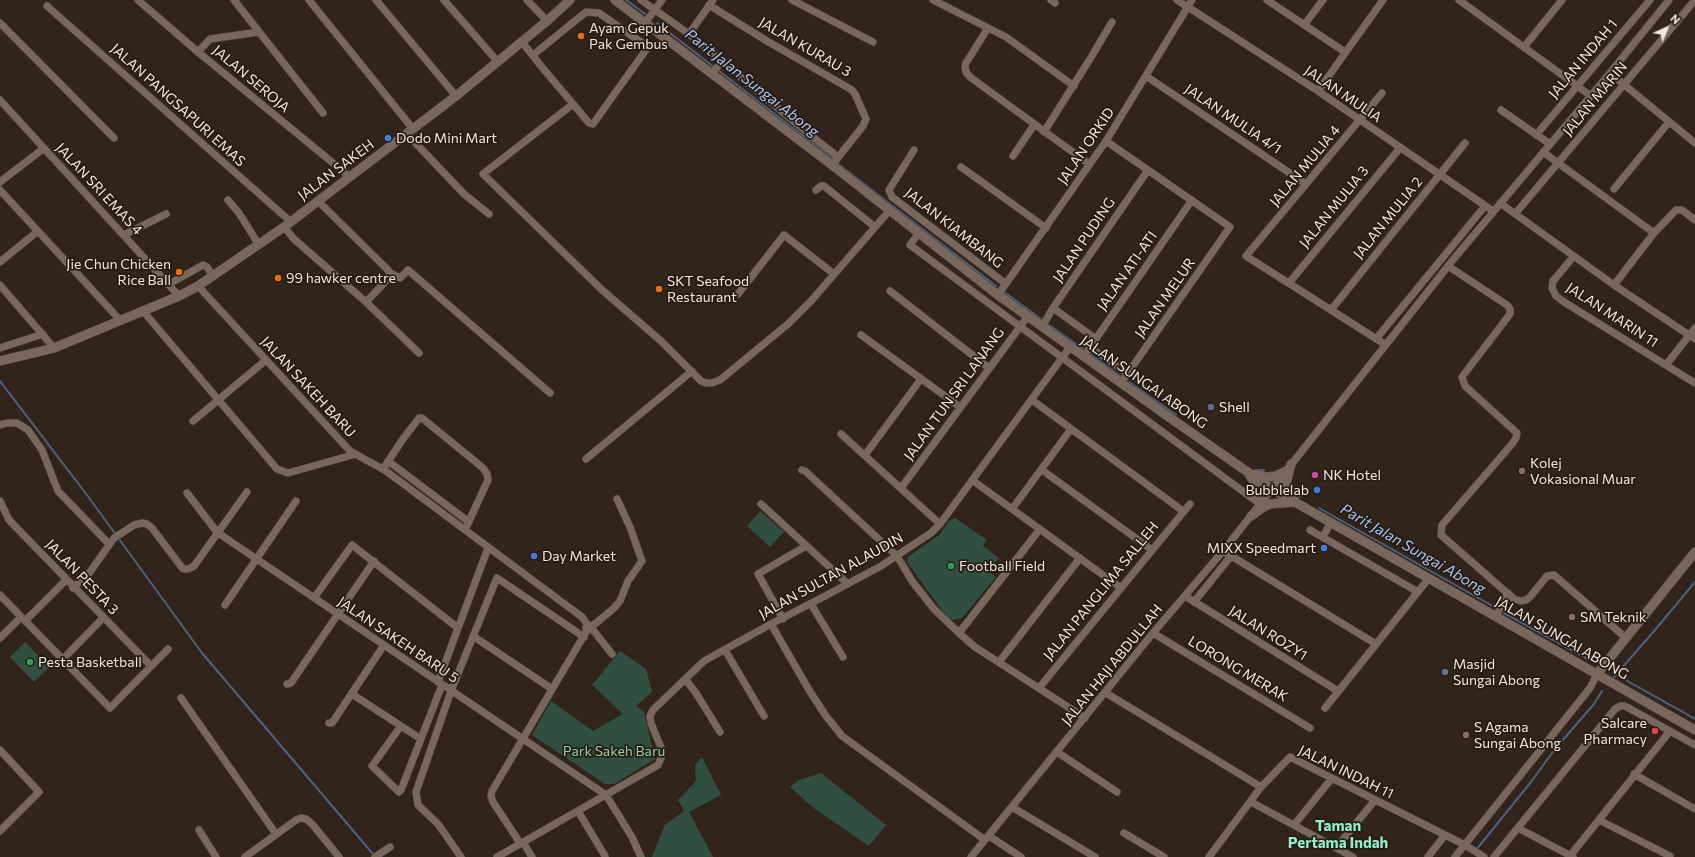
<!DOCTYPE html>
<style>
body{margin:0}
#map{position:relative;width:1695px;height:857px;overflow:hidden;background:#32241b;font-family:Commissioner,sans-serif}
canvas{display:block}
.north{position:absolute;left:1647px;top:8px;width:40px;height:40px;-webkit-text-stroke:3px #281b12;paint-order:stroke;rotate:44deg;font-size:11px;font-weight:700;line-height:16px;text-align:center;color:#f1e7e1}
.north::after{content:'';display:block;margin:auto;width:14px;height:18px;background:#f1e7e1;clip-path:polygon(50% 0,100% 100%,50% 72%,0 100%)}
</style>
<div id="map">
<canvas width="1695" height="857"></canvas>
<div class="north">N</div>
</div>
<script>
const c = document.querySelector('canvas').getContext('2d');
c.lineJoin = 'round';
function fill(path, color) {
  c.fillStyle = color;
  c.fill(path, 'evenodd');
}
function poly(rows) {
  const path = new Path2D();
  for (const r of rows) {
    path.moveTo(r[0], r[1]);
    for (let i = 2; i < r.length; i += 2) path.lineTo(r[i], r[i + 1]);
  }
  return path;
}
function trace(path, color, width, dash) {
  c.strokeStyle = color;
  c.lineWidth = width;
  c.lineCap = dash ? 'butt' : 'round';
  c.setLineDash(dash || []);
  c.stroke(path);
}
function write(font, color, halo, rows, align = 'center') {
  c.font = font + ' Commissioner,sans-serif';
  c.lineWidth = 3.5;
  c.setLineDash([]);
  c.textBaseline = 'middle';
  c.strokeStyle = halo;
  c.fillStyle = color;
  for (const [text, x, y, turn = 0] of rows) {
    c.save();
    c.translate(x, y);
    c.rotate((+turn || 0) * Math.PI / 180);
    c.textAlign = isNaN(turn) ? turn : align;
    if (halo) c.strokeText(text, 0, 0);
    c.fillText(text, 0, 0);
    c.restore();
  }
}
const green = poly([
 [760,511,784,532,770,547,747,526],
 [955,518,987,540,983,546,999,558,988,570,996,577,962,618,953,620,947,617,907,562,908,557,939,535,950,520],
 [25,642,49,667,34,682,10,657],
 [620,651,646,669,652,692,636,706,644,712,655,759,614,784,605,784,532,735,551,701,593,731,623,714,592,685],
 [702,757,721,795,689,812,713,857,652,857,665,825,684,811,678,800,696,781,695,765],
 [821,773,886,825,869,846,815,809,790,787,799,780]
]);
const stream = poly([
 [626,0,645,14],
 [657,23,833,159],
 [837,163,996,286],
 [1004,292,1041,319],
 [1049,325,1083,349],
 [1090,354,1120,376],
 [0,381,87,495,202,653,373,854],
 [1129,382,1176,415],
 [1258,470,1264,470],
 [1290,486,1300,497],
 [1319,508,1496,608],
 [1504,613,1595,663],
 [1613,673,1695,719],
 [1614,677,1655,630,1695,582],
 [1476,850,1531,782,1555,749,1594,704,1602,691]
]);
const minor = poly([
 [138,0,198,52,350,177],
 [234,0,323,113],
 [309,0,413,129],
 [376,0,456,96],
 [444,0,498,62],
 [527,0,547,21],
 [641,0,689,34,809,134,838,157],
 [792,0,873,42],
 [933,0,1006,37,1074,86],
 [1051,0,1055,3],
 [1177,0,1318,91,1493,211],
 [1267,0,1345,52],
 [1459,0,1591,96],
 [709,5,767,41,852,90,855,94,866,119,863,126,832,165],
 [47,6,291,222],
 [0,23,114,138],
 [645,23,662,0],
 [1304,25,1323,0],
 [988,28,966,63,965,66,966,72,970,77,1089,164],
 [689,34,713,0],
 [522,42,541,66,589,123,593,124,648,47,599,13,586,12,533,55],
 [1524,47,1562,0],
 [198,52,210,39,259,32],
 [712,73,722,62],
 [1610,73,1695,143],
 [1146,76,1306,184],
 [1318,91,1383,0],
 [1382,93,1246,256,1386,345],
 [0,100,179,296],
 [573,104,483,174,601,289,661,341,701,381,706,383,712,383,720,380,788,324,811,301,889,211],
 [1501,110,1550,144],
 [1044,132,1090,59,1112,22],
 [407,134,464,194,489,214],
 [1536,135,1650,0],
 [1106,141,1230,227,1121,383],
 [914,150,889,190,892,197,1006,284],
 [1543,152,1654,233],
 [1013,156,1034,125],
 [961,167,1046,228],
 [0,182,44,148],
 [1614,189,1669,122],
 [0,190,120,320],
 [816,190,821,186,824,186,875,227],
 [228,200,239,213,259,245],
 [318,201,388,270,390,273,387,280,366,302],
 [1500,203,1614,285,1695,339],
 [1515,214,1695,0],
 [284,227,294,239,366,302,419,353],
 [918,234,910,245,1260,504],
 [124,235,166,214],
 [1574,256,1553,281,1552,288,1556,296,1564,302,1695,383],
 [0,262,38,231],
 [1448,266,1507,305,1510,309,1510,314,1462,377,1465,386,1517,433,1516,438,1512,444,1442,525,1441,535,1514,599,1521,601,1526,600,1530,597,1547,576,1554,575,1626,638],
 [390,273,400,278,408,270,550,393],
 [1289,283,1400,148],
 [169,284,203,265,207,267,213,276],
 [0,285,54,348],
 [1614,285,1654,233,1676,210,1682,210,1695,220],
 [198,286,350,451,386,471,582,617,587,624,586,632,492,791,491,796,493,802,520,843],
 [890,291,989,368],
 [738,294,784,235,834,274],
 [998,295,1106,141,1192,0],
 [1053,308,1096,339],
 [1331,310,1465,143],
 [143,311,277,469,288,473,356,454],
 [1042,327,1053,308,1148,170],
 [861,335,960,407],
 [1376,339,1485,206],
 [1090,347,1128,374],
 [0,348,43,334],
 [1084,356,1192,200],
 [1666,365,1695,328],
 [1032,400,1183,511],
 [193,421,266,360],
 [0,425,7,423,17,423,28,430,42,450,58,491,109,544],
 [841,434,940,524],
 [865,455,921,379],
 [586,459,692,371],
 [388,461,469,522],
 [383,469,403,439,419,418,422,418,483,468,487,474,488,480,465,530],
 [802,470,805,471,897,556,912,581,934,609,959,633,975,647,1085,718],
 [1042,470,1152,550],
 [972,480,1121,588],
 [901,488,1028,316],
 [187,493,217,532,227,539,606,795,632,837,641,857],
 [0,501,9,520,151,666],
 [761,504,848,584],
 [1012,509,1071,429],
 [1310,530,1418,592],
 [1323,537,1331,522],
 [1223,551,1376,644],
 [73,588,90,572,114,538,134,525,142,523,147,524,152,528,183,569,188,569,194,566,247,492],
 [0,595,110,708,168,649],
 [1185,596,1338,691],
 [314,598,352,545,458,628],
 [1194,602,1231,556],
 [811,604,843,657],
 [225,605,296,501],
 [1496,616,1508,593],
 [783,619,758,574,806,546],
 [25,621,66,580],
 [771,624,809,690,826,716,842,736,985,840],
 [590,626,612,654],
 [586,628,595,624,614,608,620,601,628,581,642,561,630,527,617,499],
 [959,633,1040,529],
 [1153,633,1310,728],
 [473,636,552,689],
 [0,638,21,617],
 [725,650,764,716],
 [63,659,103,618],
 [999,662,1080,558],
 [685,679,696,693,720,732],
 [438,682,488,548],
 [287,684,291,683,374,561],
 [1039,688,1190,504],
 [1106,693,1261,787],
 [352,694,421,739],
 [181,698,276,834],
 [1325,708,1429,578],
 [329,723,332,723,384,645],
 [401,726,372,766,399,792,401,790,442,685],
 [0,750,39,792,0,831],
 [1057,752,1117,792],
 [1634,774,1695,809],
 [1251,802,1353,857],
 [1012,807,1095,857],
 [578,811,605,856],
 [1599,820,1670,856],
 [1294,825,1332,778],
 [1518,828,1573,857],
 [199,830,216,857],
 [1124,833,1164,857],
 [989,836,1021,857],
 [523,842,532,857],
 [1336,848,1375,800],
 [1570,856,1670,731],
 [245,857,296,820,301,818,306,819,312,824,339,857],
 [375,857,390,847],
 [461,857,438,824,418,805,416,792,451,691,496,580,497,578,584,637],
 [497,857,658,765,662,756,662,750,651,723,650,716,653,710,704,661,771,624,825,596,881,566,931,533,940,524,1070,347],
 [971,857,1153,633,1223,551,1452,261,1610,73,1669,0],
 [1209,857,1261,787,1290,757,1465,845,1484,857],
 [1428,857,1445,835],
 [1455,857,1590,688,1597,674],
 [1494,857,1615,709,1620,706,1625,706,1695,745]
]);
const tertiary = poly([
 [615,0,832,165,998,295,1166,415,1272,489,1695,730],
 [0,361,54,348,179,296,198,286,284,227,456,96,547,21,570,0],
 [1291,464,1286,484,1287,490,1294,499],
 [1249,474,1256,486,1261,503],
 [1256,474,1267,477,1275,476,1286,471],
 [1251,516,1262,508,1270,504,1294,502],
 [1597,674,1695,552]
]);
const markers = [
 [581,36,4,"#e8710a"],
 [388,138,4,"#3f7fe0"],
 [179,272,4,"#e8710a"],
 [278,278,4,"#e8710a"],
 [659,289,4,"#e8710a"],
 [1211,407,4,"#5c6f8a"],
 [1522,471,4,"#8d6e63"],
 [1315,475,4,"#d1479c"],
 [1317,490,4,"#3f7fe0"],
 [1324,548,4,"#3f7fe0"],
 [534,556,4,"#3f7fe0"],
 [951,566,4,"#2e9e5b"],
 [1572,617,4,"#8d6e63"],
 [30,662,4,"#2e9e5b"],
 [1445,672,4,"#6b7280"],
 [1655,731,4,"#e0444e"],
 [1466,735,4,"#8d6e63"]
];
const poiNames = [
 ["Ayam Gepuk",589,28],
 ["Pak Gembus",589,44],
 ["Dodo Mini Mart",396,138],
 ["Jie Chun Chicken",171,264,"right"],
 ["Rice Ball",171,280,"right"],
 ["99 hawker centre",286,278],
 ["SKT Seafood",667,281],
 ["Restaurant",667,297],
 ["Shell",1219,407],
 ["Kolej",1530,463],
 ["Vokasional Muar",1530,479],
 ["NK Hotel",1323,475],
 ["Bubblelab",1309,490,"right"],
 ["MIXX Speedmart",1316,548,"right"],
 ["Day Market",542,556],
 ["Football Field",959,566],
 ["SM Teknik",1580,617],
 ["Pesta Basketball",38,662],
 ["Masjid",1453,664],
 ["Sungai Abong",1453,680],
 ["Salcare",1647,723,"right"],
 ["Pharmacy",1647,739,"right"],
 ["S Agama",1474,727],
 ["Sungai Abong",1474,743]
];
const streetNames = [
 ["JALAN KURAU 3",805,47,30],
 ["JALAN INDAH 1",1583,59,-50],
 ["JALAN SEROJA",251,79,40],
 ["JALAN MULIA",1343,94,34],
 ["JALAN MARIN",1595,99,-50],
 ["JALAN PANGSAPURI EMAS",178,105,42],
 ["JALAN MULIA 4/1",1233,119,34],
 ["JALAN ORKID",1086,146,-56],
 ["JALAN MULIA 4",1305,166,-50],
 ["JALAN SAKEH",336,170,-37],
 ["JALAN SRI EMAS 4",99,189,47],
 ["JALAN MULIA 3",1334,207,-51],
 ["JALAN MULIA 2",1388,218,-51],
 ["JALAN KIAMBANG",954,228,38],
 ["JALAN PUDING",1084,240,-56],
 ["JALAN ATI-ATI",1127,271,-55],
 ["JALAN MELUR",1165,298,-55],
 ["JALAN MARIN 11",1612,315,33],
 ["JALAN SUNGAI ABONG",1144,382,35],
 ["JALAN SAKEH BARU",308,387,47],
 ["JALAN TUN SRI LANANG",954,394,-54],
 ["JALAN SULTAN ALAUDIN",831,576,-29],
 ["JALAN PESTA 3",82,577,46],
 ["JALAN PANGLIMA SALLEH",1101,591,-51],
 ["JALAN ROZY1",1268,633,32],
 ["JALAN SUNGAI ABONG",1562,638,30],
 ["JALAN SAKEH BARU 5",398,640,34],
 ["JALAN HAJI ABDULLAH",1112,665,-51],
 ["LORONG MERAK",1238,669,31],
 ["JALAN INDAH 11",1346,772,26]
];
const parkNames = [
 ["Park Sakeh Baru",614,751]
];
const waterNames = [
 ["Parit Jalan Sungai Abong",752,83,38],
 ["Parit Jalan Sungai Abong",1413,549,30]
];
const neighbourhoodNames = [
 ["Taman",1338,826],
 ["Pertama Indah",1338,843]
];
fill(green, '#314f41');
trace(stream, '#4d617b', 2);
trace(minor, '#4e413b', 8);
trace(tertiary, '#4e413b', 10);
trace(minor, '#77675c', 7);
trace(tertiary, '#77675c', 9);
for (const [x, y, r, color] of markers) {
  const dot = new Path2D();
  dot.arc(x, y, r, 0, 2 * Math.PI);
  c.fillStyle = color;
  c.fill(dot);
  trace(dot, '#281b12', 1.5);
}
write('14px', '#f1e7e1', '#281b12', poiNames, 'left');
write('14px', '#f1e7e1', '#281b12', streetNames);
write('14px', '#8fcfb0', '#281b12', parkNames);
write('italic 15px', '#a3c7f7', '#281b12', waterNames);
write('bold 15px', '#91efd1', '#281b12', neighbourhoodNames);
</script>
